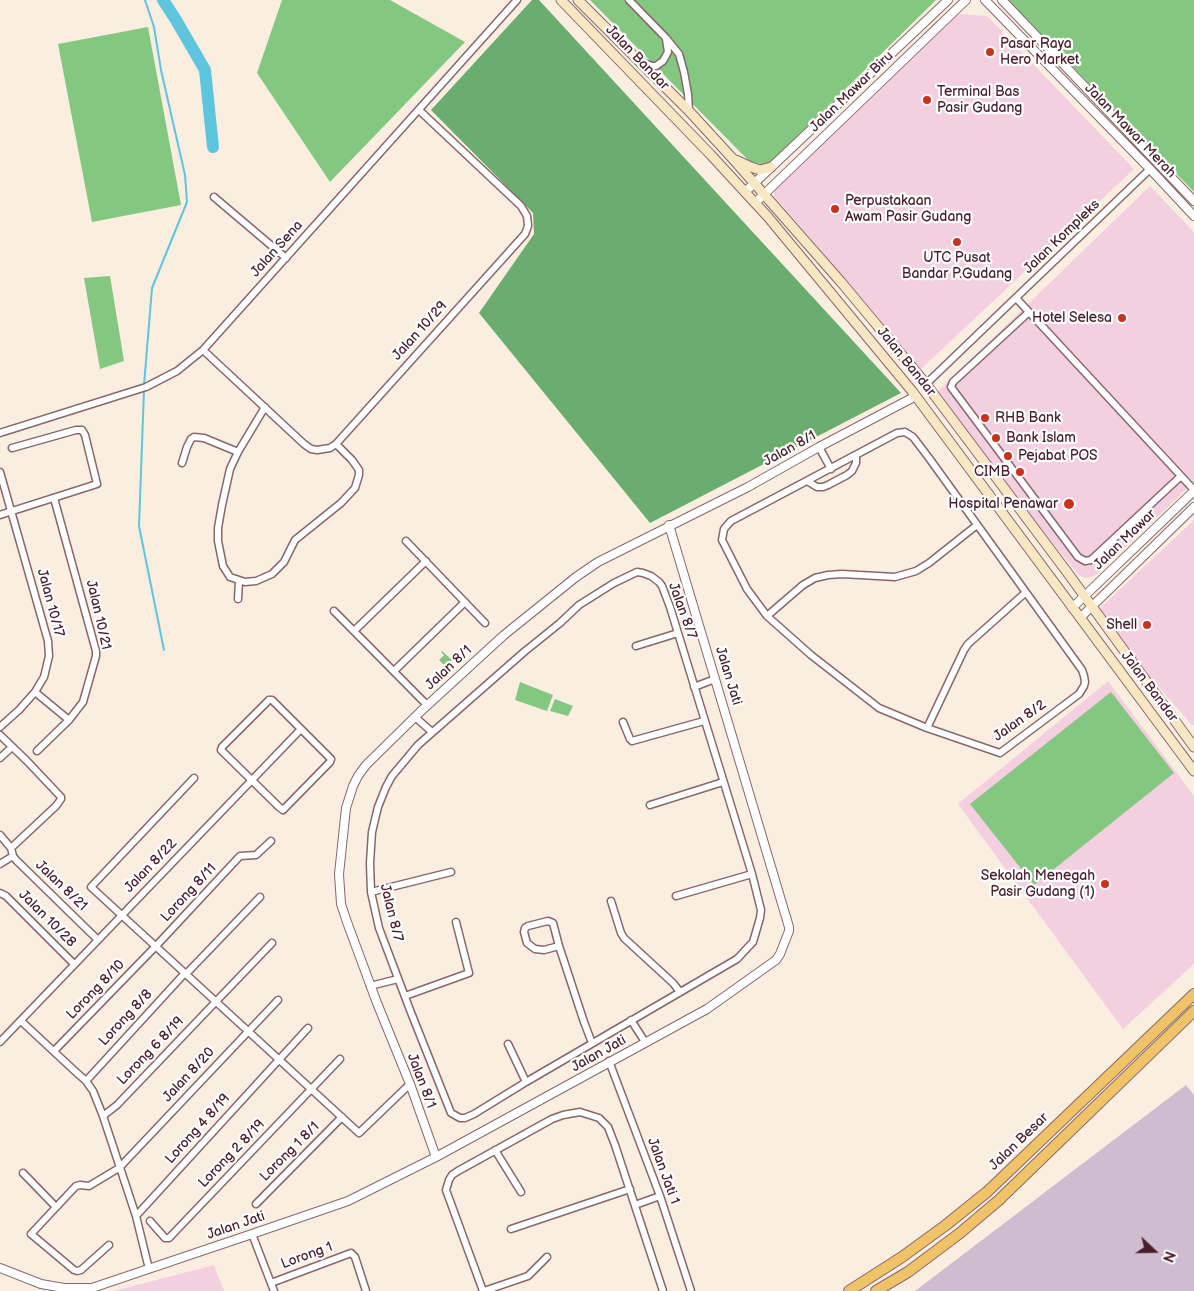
<!DOCTYPE html>
<style>
body{margin:0}
#map{position:relative;width:1194px;height:1291px;overflow:hidden;background:#faeee1;font-family:"Balsamiq Sans",sans-serif}
canvas{display:block}
.north{position:absolute;left:1129px;top:1226px;width:50px;height:50px;-webkit-text-stroke:4px #fff;paint-order:stroke;rotate:111deg;font-size:14px;font-weight:700;line-height:20px;text-align:center;color:#4a1f2b}
.north::after{content:'';display:block;margin:auto;width:18px;height:22px;background:#4a1f2b;clip-path:polygon(50% 0,100% 100%,50% 72%,0 100%)}
</style>
<div id="map">
<canvas width="1194" height="1291"></canvas>
<div class="north">N</div>
</div>
<script>
const c = document.querySelector('canvas').getContext('2d');
c.lineJoin = 'round';
function fill(path, color) {
  c.fillStyle = color;
  c.fill(path, 'evenodd');
}
function poly(rows) {
  const path = new Path2D();
  for (const r of rows) {
    path.moveTo(r[0], r[1]);
    for (let i = 2; i < r.length; i += 2) path.lineTo(r[i], r[i + 1]);
  }
  return path;
}
function trace(path, color, width, dash) {
  c.strokeStyle = color;
  c.lineWidth = width;
  c.lineCap = dash ? 'butt' : 'round';
  c.setLineDash(dash || []);
  c.stroke(path);
}
function write(font, color, halo, rows, align = 'center') {
  c.font = font + ' "Balsamiq Sans",sans-serif';
  c.lineWidth = 4.5;
  c.setLineDash([]);
  c.textBaseline = 'middle';
  c.strokeStyle = halo;
  c.fillStyle = color;
  for (const [text, x, y, turn = 0] of rows) {
    c.save();
    c.translate(x, y);
    c.rotate((+turn || 0) * Math.PI / 180);
    c.textAlign = isNaN(turn) ? turn : align;
    if (halo) c.strokeText(text, 0, 0);
    c.fillText(text, 0, 0);
    c.restore();
  }
}
const built = poly([
 [958,14,987,16,1134,169,921,369,845,278,774,196,774,192,775,186],
 [1150,186,1194,232,1194,482,1096,575,1087,578,1080,576,1012,494,938,391],
 [1194,520,1194,725,1191,724,1149,676,1099,609],
 [1108,681,1194,796,1194,964,1123,1029,958,804],
 [214,1265,224,1291,114,1291]
]);
const industrial = poly([
 [1186,1085,1194,1095,1194,1291,915,1291]
]);
const green = poly([
 [282,0,390,0,465,42,330,182,257,73],
 [590,0,936,0,768,165,750,162],
 [1008,0,1194,0,1194,192],
 [148,27,181,205,92,222,58,44],
 [110,276,124,361,100,369,84,278],
 [442,651,452,660,446,667,439,660,444,655,441,652],
 [520,682,553,695,547,711,515,700],
 [1111,692,1174,773,1034,885,970,804],
 [555,699,573,706,568,716,550,711]
]);
const forest = poly([
 [532,0,539,0,901,393,650,523,479,313,534,234,533,213,431,110]
]);
const stream = poly([
 [144,385,152,288,187,202,185,175,161,70,154,27,145,0],
 [144,390,139,526,164,650]
]);
const river = poly([
 [163,0,176,20,205,70,213,147]
]);
const minor = poly([
 [629,0,666,38,679,54,684,72,688,94,689,111],
 [644,63,652,66,656,66,663,61,668,52,666,39],
 [214,197,286,258],
 [1016,298,1194,490],
 [1029,312,953,382,951,387,1078,557,1085,561,1091,560,1181,476],
 [203,350,304,444,311,449,317,450,330,448,336,444,525,234,528,226,527,216,521,206,419,110],
 [926,384,1150,169],
 [265,407,238,452,230,469,222,505,218,528,218,541,223,566,230,577,245,582,256,581,272,574,284,562,295,540,341,503,355,488,359,475,359,470,352,460,336,444],
 [905,432,913,437,929,458,1082,670,1084,676,1085,682,1084,686,1079,694,1000,753,927,728,879,708,811,655,767,616,747,589,722,540,724,529,731,521,897,433,905,432],
 [0,433,146,387,177,371,203,350,517,0],
 [819,447,831,469],
 [182,463,187,447,191,439,194,437,204,438,238,452],
 [0,472,48,641,49,656,44,677,35,692,19,710,0,727],
 [807,481,817,487,823,487,828,485,847,475,852,471,856,463,856,455],
 [0,515,97,484,85,435,82,430,76,430,12,448],
 [406,541,485,623],
 [637,572,643,573,651,576,659,582,662,586,670,607,752,874,761,910,760,918,753,942,737,959,526,1082,474,1114,465,1118,460,1118,451,1113,449,1108,410,1010,379,928,371,892,370,863,372,832,378,807,386,787,392,776,418,745,524,652,560,623,579,605,614,583,637,572],
 [238,599,239,581],
 [334,611,427,705],
 [767,616,803,585,815,578,828,575,842,574,895,577,916,571,929,563,977,525],
 [354,631,426,561],
 [636,646,678,633],
 [394,671,465,602],
 [694,687,715,679],
 [35,692,69,720],
 [269,700,272,700,331,759,330,762,283,810,279,807,221,750,222,747,269,700],
 [415,717,432,732],
 [623,722,630,739,632,741,704,721],
 [927,728,964,650,968,644,1025,593],
 [0,735,27,761,61,797,61,799,56,806,11,848],
 [37,751,69,720,83,702,96,656,96,651,54,498],
 [0,758,12,747],
 [194,778,91,887,359,1133,410,1084],
 [650,805,723,782],
 [0,835,11,848],
 [11,848,13,856,16,860,98,940],
 [0,864,13,856],
 [371,892,451,872],
 [0,893,6,896,74,964],
 [676,896,752,874],
 [611,901,621,933,624,938,673,983,680,992],
 [559,946,544,950,535,949,527,943,524,932,525,928,528,926,548,921,553,923,559,946,584,1022,592,1043],
 [186,974,260,897],
 [370,986,398,979],
 [405,996,469,973,456,922],
 [631,1020,645,1042],
 [21,1021,77,1073,86,1081,93,1091,103,1116,136,1216,149,1269],
 [0,1042,301,729],
 [508,1044,526,1082],
 [54,1051,156,946,240,856,256,855,271,841],
 [609,1061,660,1196,691,1291],
 [86,1081,185,973],
 [103,1116,117,1105,272,943],
 [495,1150,521,1192],
 [23,1173,56,1207],
 [256,1204,342,1117],
 [635,1205,660,1196],
 [136,1216,308,1028],
 [150,1221,165,1238,169,1238,340,1059],
 [511,1229,630,1189],
 [252,1234,274,1291],
 [109,1245,81,1270,77,1271,74,1270,31,1234,76,1186,80,1185,89,1186,119,1168,278,1000],
 [271,1283,351,1253,355,1257,366,1291],
 [483,1291,446,1190,449,1180,452,1175,458,1171,552,1119,563,1115,580,1112,599,1118,608,1127,615,1145,663,1291],
 [484,1291,528,1276,547,1257]
]);
const tertiary = poly([
 [985,0,1150,169,1194,216],
 [1002,0,1194,201],
 [745,192,948,0],
 [755,203,966,0],
 [1072,608,1194,491],
 [1080,618,1194,507],
 [436,1157,410,1084,377,1003,347,922,341,904,339,874,346,808,353,786,358,776,366,765,420,712,504,635,576,577,598,562,748,487,819,447,916,396],
 [0,1268,41,1284,64,1288,92,1288,252,1234,348,1201,436,1157,707,1009,776,960,780,954,789,931,789,927,669,525]
]);
const secondary = poly([
 [561,0,710,154,768,217,912,391,1194,771],
 [578,0,689,111,733,159,841,282,926,384,1067,572,1194,747],
 [736,160,751,167,760,170,771,167]
]);
const primary = poly([
 [849,1291,902,1257,946,1225,987,1192,1194,994],
 [876,1291,908,1272,960,1233,999,1200,1194,1011]
]);
const markers = [
 [990,52,5,"#c8321e"],
 [927,100,5,"#c8321e"],
 [835,209,5,"#c8321e"],
 [957,242,5,"#c8321e"],
 [1122,318,5,"#c8321e"],
 [985,418,5,"#c8321e"],
 [996,438,5,"#c8321e"],
 [1008,456,5,"#c8321e"],
 [1020,472,5,"#c8321e"],
 [1069,504,6,"#c8321e"],
 [1147,625,5,"#c8321e"],
 [1105,884,5,"#c8321e"]
];
const poiNames = [
 ["Pasar Raya",1000,44],
 ["Hero Market",1000,60],
 ["Terminal Bas",937,92],
 ["Pasir Gudang",937,108],
 ["Perpustakaan",845,201],
 ["Awam Pasir Gudang",845,217],
 ["UTC Pusat",957,258,"center"],
 ["Bandar P.Gudang",957,274,"center"],
 ["Hotel Selesa",1112,318,"right"],
 ["RHB Bank",995,418],
 ["Bank Islam",1006,438],
 ["Pejabat POS",1018,456],
 ["CIMB",1010,472,"right"],
 ["Hospital Penawar",1058,504,"right"],
 ["Shell",1137,625,"right"],
 ["Sekolah Menegah",1095,876,"right"],
 ["Pasir Gudang (1)",1095,892,"right"]
];
const streetNames = [
 ["Jalan Bandar",637,58,46],
 ["Jalan Mawar Biru",852,92,-44],
 ["Jalan Mawar Merah",1130,131,46],
 ["Jalan Kompleks",1062,237,-44],
 ["Jalan Sena",277,249,-48],
 ["Jalan 10/29",420,331,-48],
 ["Jalan Bandar",906,362,51],
 ["Jalan 8/1",790,449,-29],
 ["Jalan Mawar",1125,540,-44],
 ["Jalan 10/17",50,603,75],
 ["Jalan 8/7",682,611,70],
 ["Jalan 10/21",98,615,77],
 ["Jalan 8/1",449,668,-43],
 ["Jalan Jati",728,676,73],
 ["Jalan Bandar",1149,687,53],
 ["Jalan 8/2",1020,721,-35],
 ["Jalan 8/22",151,866,-46],
 ["Jalan 8/21",61,886,44],
 ["Lorong 8/11",189,893,-47],
 ["Jalan 8/7",391,913,76],
 ["Jalan 10/28",47,919,45],
 ["Lorong 8/10",96,990,-46],
 ["Lorong 8/8",126,1018,-47],
 ["Lorong 6 8/19",151,1051,-46],
 ["Jalan Jati",599,1054,-29],
 ["Jalan 8/20",189,1075,-47],
 ["Jalan 8/1",421,1081,69],
 ["Lorong 4 8/19",198,1129,-48],
 ["Jalan Besar",1019,1142,-44],
 ["Lorong 1 8/1",290,1152,-45],
 ["Lorong 2 8/19",232,1154,-46],
 ["Jalan Jati 1",663,1171,70],
 ["Jalan Jati",236,1226,-19],
 ["Lorong 1",307,1256,-20]
];
fill(built, '#f3cfe0');
fill(industrial, '#cfbdcf');
fill(green, '#84c781');
fill(forest, '#6bac6f');
trace(stream, '#5fc5dd', 2);
trace(river, '#5fc5dd', 12);
trace(minor, '#88676b', 9);
trace(tertiary, '#88676b', 10);
trace(secondary, '#88676b', 11);
trace(primary, '#88676b', 12);
trace(minor, '#fff', 6);
trace(tertiary, '#fff', 8);
trace(secondary, '#f9e7c3', 9);
trace(primary, '#f0c369', 10);
for (const [x, y, r, color] of markers) {
  const dot = new Path2D();
  dot.arc(x, y, r, 0, 2 * Math.PI);
  c.fillStyle = color;
  c.fill(dot);
  trace(dot, '#fff', 2);
}
write('14px', '#4a1f2b', '#fff', poiNames, 'left');
write('14px', '#4a1f2b', '#fff', streetNames);
</script>
